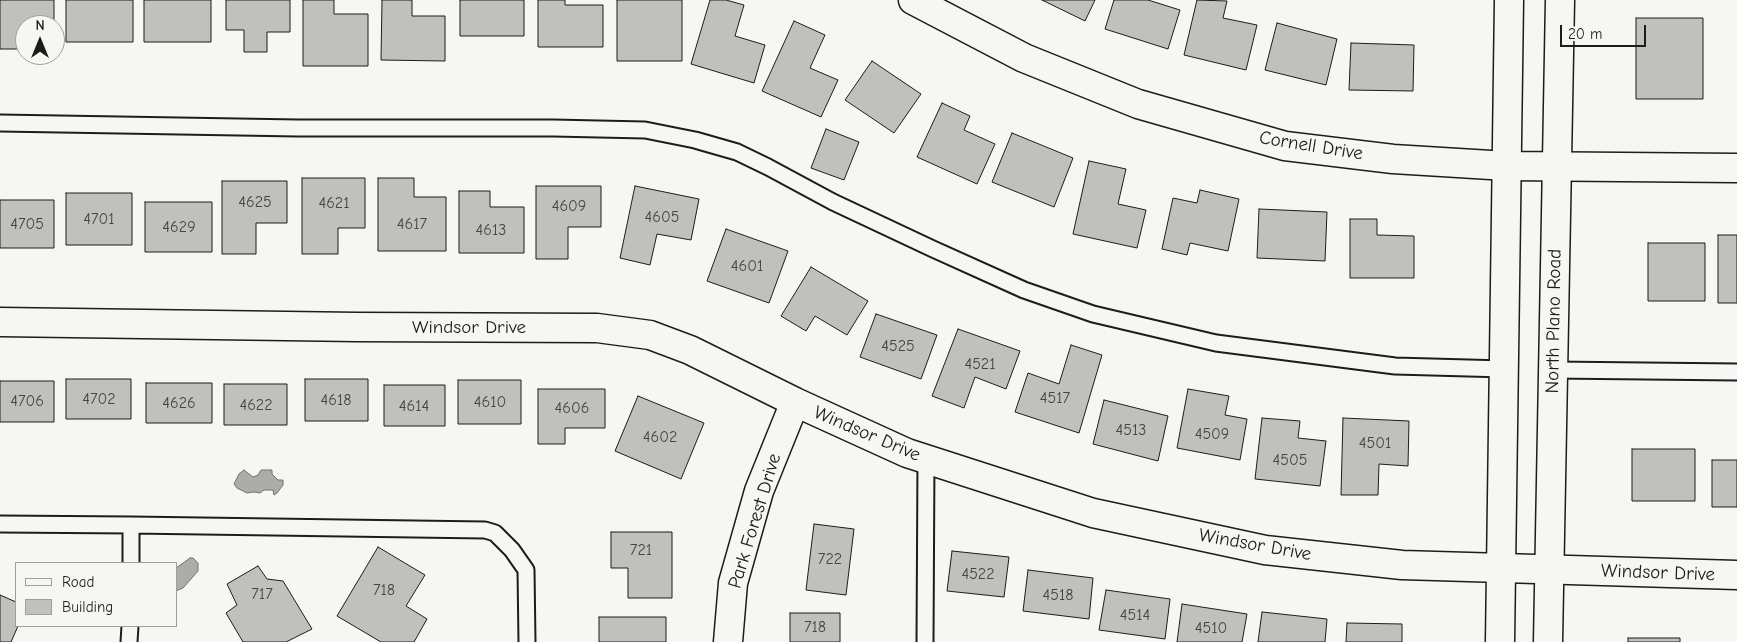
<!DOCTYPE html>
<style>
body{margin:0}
#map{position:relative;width:1737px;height:642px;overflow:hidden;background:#f6f6f2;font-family:"Comic Neue",sans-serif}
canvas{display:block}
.legend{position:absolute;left:15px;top:562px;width:162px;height:65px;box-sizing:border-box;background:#f6f6f2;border:1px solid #9f9f9c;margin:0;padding:6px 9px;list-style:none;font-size:15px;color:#1c1c1c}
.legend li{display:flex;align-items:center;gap:10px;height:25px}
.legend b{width:25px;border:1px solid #9f9f9c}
.north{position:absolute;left:15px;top:15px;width:50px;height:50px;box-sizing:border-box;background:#f6f6f2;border:1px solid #9f9f9c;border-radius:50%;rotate:0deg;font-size:14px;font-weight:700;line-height:20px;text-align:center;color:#1c1c1c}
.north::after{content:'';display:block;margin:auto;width:18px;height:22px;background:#1c1c1c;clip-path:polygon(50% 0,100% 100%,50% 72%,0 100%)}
.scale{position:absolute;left:1560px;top:25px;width:86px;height:22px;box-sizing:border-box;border:2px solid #1c1c1c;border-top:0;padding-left:6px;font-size:15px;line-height:18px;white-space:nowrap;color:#1c1c1c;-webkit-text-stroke:4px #f6f6f2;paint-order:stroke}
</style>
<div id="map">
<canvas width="1737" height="642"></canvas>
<ul class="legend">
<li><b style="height:6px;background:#f6f6f2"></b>Road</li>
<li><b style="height:14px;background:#c0c0bd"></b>Building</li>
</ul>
<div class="north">N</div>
<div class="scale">20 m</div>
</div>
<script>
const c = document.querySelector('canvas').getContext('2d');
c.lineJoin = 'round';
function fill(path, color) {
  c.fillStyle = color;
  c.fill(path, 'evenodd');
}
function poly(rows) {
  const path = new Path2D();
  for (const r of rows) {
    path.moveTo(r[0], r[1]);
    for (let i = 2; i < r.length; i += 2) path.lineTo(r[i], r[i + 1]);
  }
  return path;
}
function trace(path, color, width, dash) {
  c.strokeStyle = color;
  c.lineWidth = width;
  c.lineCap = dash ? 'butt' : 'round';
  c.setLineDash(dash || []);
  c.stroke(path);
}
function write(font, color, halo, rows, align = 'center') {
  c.font = font + ' "Comic Neue",sans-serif';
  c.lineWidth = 4;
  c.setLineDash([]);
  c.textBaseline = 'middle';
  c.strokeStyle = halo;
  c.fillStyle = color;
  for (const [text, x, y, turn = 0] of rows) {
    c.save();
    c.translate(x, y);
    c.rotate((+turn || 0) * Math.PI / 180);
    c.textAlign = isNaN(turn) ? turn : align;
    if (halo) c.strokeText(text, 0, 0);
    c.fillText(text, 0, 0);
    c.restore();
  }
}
const water = poly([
 [244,470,253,477,258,475,261,470,272,470,272,474,278,480,283,480,283,485,277,493,274,495,273,490,264,490,260,493,254,492,247,493,237,488,234,484,239,474,244,470],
 [190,558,193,558,198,563,198,571,183,588,176,591,176,568,190,558]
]);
const building = poly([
 [0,0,54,0,54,25,25,25,25,33,20,33,20,49,0,49,0,0],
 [66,0,133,0,133,42,66,42,66,0],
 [144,0,211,0,211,42,144,42,144,0],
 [226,0,290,0,290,32,267,32,267,52,244,52,244,30,226,30,226,0],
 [303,0,334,0,334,14,368,14,368,66,303,66,303,0],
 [382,0,412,0,412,16,445,16,445,61,381,60,382,0],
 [460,0,524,0,524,36,460,36,460,0],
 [538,0,565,0,565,5,603,5,603,47,538,47,538,0],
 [617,0,682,0,682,61,617,61,617,0],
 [710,0,726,0,744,5,735,36,765,45,754,83,691,64,710,0],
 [1042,0,1095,0,1085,21,1042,0],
 [1114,0,1148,0,1180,10,1168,49,1105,29,1114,0],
 [1197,0,1227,1,1223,18,1257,25,1246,70,1184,55,1197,0],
 [1636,18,1703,18,1703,99,1636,99,1636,18],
 [794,21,825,35,810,68,838,80,821,117,762,91,794,21],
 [1277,23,1337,39,1326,85,1265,70,1277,23],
 [1351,43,1414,45,1413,91,1349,90,1351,43],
 [872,61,921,94,894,133,845,100,872,61],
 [942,103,970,116,964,130,995,144,977,184,917,157,942,103],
 [826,129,859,142,844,180,811,168,826,129],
 [1012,133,1073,158,1054,207,992,182,1012,133],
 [1089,161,1126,169,1118,204,1146,210,1137,248,1073,234,1089,161],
 [302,178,365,178,365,228,338,228,338,254,302,254,302,178],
 [378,178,414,178,414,197,446,197,446,251,378,251,378,178],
 [222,181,287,181,287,223,256,223,256,254,222,254,222,181],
 [536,186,601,186,601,227,568,227,568,259,536,259,536,186],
 [635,186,699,199,691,240,657,234,650,265,620,258,635,186],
 [1200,190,1239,199,1228,251,1190,243,1187,255,1162,249,1173,198,1197,203,1200,190],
 [459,191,490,191,490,207,524,207,524,253,459,253,459,191],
 [66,193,132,193,132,245,66,245,66,193],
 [0,200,54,200,54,248,0,248,0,200],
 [145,202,212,202,212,252,145,252,145,202],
 [1259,209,1327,212,1325,261,1257,258,1259,209],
 [1350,219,1377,219,1377,235,1414,236,1414,278,1350,278,1350,219],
 [726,229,788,251,769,303,707,281,726,229],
 [1718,235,1737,235,1737,303,1718,303,1718,235],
 [1648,243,1705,243,1705,301,1648,301,1648,243],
 [811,267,868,301,847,335,815,316,806,331,781,316,811,267],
 [876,314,937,335,921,379,860,357,876,314],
 [958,329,1020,351,1006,389,975,377,964,408,932,396,958,329],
 [1071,345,1102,355,1079,433,1015,412,1028,373,1059,384,1071,345],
 [66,379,131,379,131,419,66,419,66,379],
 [305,379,368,379,368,421,305,421,305,379],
 [458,380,521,380,521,424,458,424,458,380],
 [0,381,54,381,54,422,0,422,0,381],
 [146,383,212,383,212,423,146,423,146,383],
 [224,384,287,384,287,425,224,425,224,384],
 [384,385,445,385,445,426,384,426,384,385],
 [538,389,605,389,605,428,565,428,565,444,538,444,538,389],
 [1188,389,1229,396,1225,415,1247,419,1240,460,1177,448,1188,389],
 [638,396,704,423,681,479,615,451,638,396],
 [1104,400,1168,416,1158,461,1093,444,1104,400],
 [1262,418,1300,421,1298,438,1326,441,1320,486,1255,479,1262,418],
 [1343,418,1409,421,1408,466,1379,464,1378,495,1341,495,1343,418],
 [1632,449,1695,449,1695,501,1632,501,1632,449],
 [1712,460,1737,460,1737,507,1712,507,1712,460],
 [814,524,854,529,846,595,806,590,814,524],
 [611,532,672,532,672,598,628,598,628,568,611,568,611,532],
 [378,547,425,575,406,606,427,619,414,642,381,642,337,616,378,547],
 [952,551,1009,557,1004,597,947,591,952,551],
 [258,566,267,579,283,581,312,629,286,642,243,642,226,613,237,605,227,584,258,566],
 [1028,570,1093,578,1089,619,1023,611,1028,570],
 [1106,590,1170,599,1165,639,1099,630,1106,590],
 [0,595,16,602,16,626,18,626,11,642,0,642,0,595],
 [1182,604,1247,614,1242,642,1177,642,1182,604],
 [1262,612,1327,619,1325,642,1258,642,1262,612],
 [790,613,840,613,840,642,790,642,790,613],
 [599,617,666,617,666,642,599,642,599,617],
 [1347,623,1402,624,1402,642,1346,642,1347,623],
 [1628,638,1680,638,1680,642,1628,642,1628,638]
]);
const lane = poly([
 [0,123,298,128,553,128,645,130,695,140,737,152,768,167,833,202,933,249,1024,290,1093,314,1216,343,1395,366,1505,369],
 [1553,370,1737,372],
 [0,524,131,525,131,563],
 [131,525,485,530,495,533,512,550,526,570,527,642],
 [129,642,130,626],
 [925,642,926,459]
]);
const street = poly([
 [913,0,1024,58,1138,104,1285,146,1393,159,1507,166,1737,168],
 [0,322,357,327,597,328,650,335,690,350,795,402,907,453,1093,513,1265,550,1402,565,1737,575],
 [728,642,733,583,759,491,795,402]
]);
const secondary = poly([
 [1500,642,1509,0],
 [1548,642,1560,0]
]);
const numberNames = [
 ["4625",255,202],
 ["4621",334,203],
 ["4609",569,206],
 ["4605",662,217],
 ["4701",99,219],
 ["4705",27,224],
 ["4617",412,224],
 ["4629",179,227],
 ["4613",491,230],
 ["4601",747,266],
 ["4525",898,346],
 ["4521",980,364],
 ["4517",1055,398],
 ["4702",99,399],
 ["4618",336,400],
 ["4706",27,401],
 ["4610",490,402],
 ["4626",179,403],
 ["4622",256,405],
 ["4614",414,406],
 ["4606",572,408],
 ["4513",1131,430],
 ["4509",1212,434],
 ["4602",660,437],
 ["4501",1375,443],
 ["4505",1290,460],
 ["721",641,550],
 ["722",830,559],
 ["4522",978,574],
 ["718",384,590],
 ["717",262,594],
 ["4518",1058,595],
 ["4514",1135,615],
 ["718",815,627],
 ["4510",1211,628]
];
const streetNames = [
 ["Cornell Drive",1311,146,9],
 ["North Plano Road",1554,321,-89],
 ["Windsor Drive",469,328],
 ["Windsor Drive",867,434,23],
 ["Park Forest Drive",755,521,-73],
 ["Windsor Drive",1255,545,10],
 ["Windsor Drive",1658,573,2]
];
fill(water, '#acaca9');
trace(water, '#727271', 1);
fill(building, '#c0c0bd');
trace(building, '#1c1c1c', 1);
trace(lane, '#1c1c1c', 19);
trace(street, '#1c1c1c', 31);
trace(secondary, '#1c1c1c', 31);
trace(lane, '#f6f6f2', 15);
trace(street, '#f6f6f2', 28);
trace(secondary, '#f6f6f2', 28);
write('16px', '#454544', null, numberNames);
write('19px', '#1c1c1c', '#f6f6f2', streetNames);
</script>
